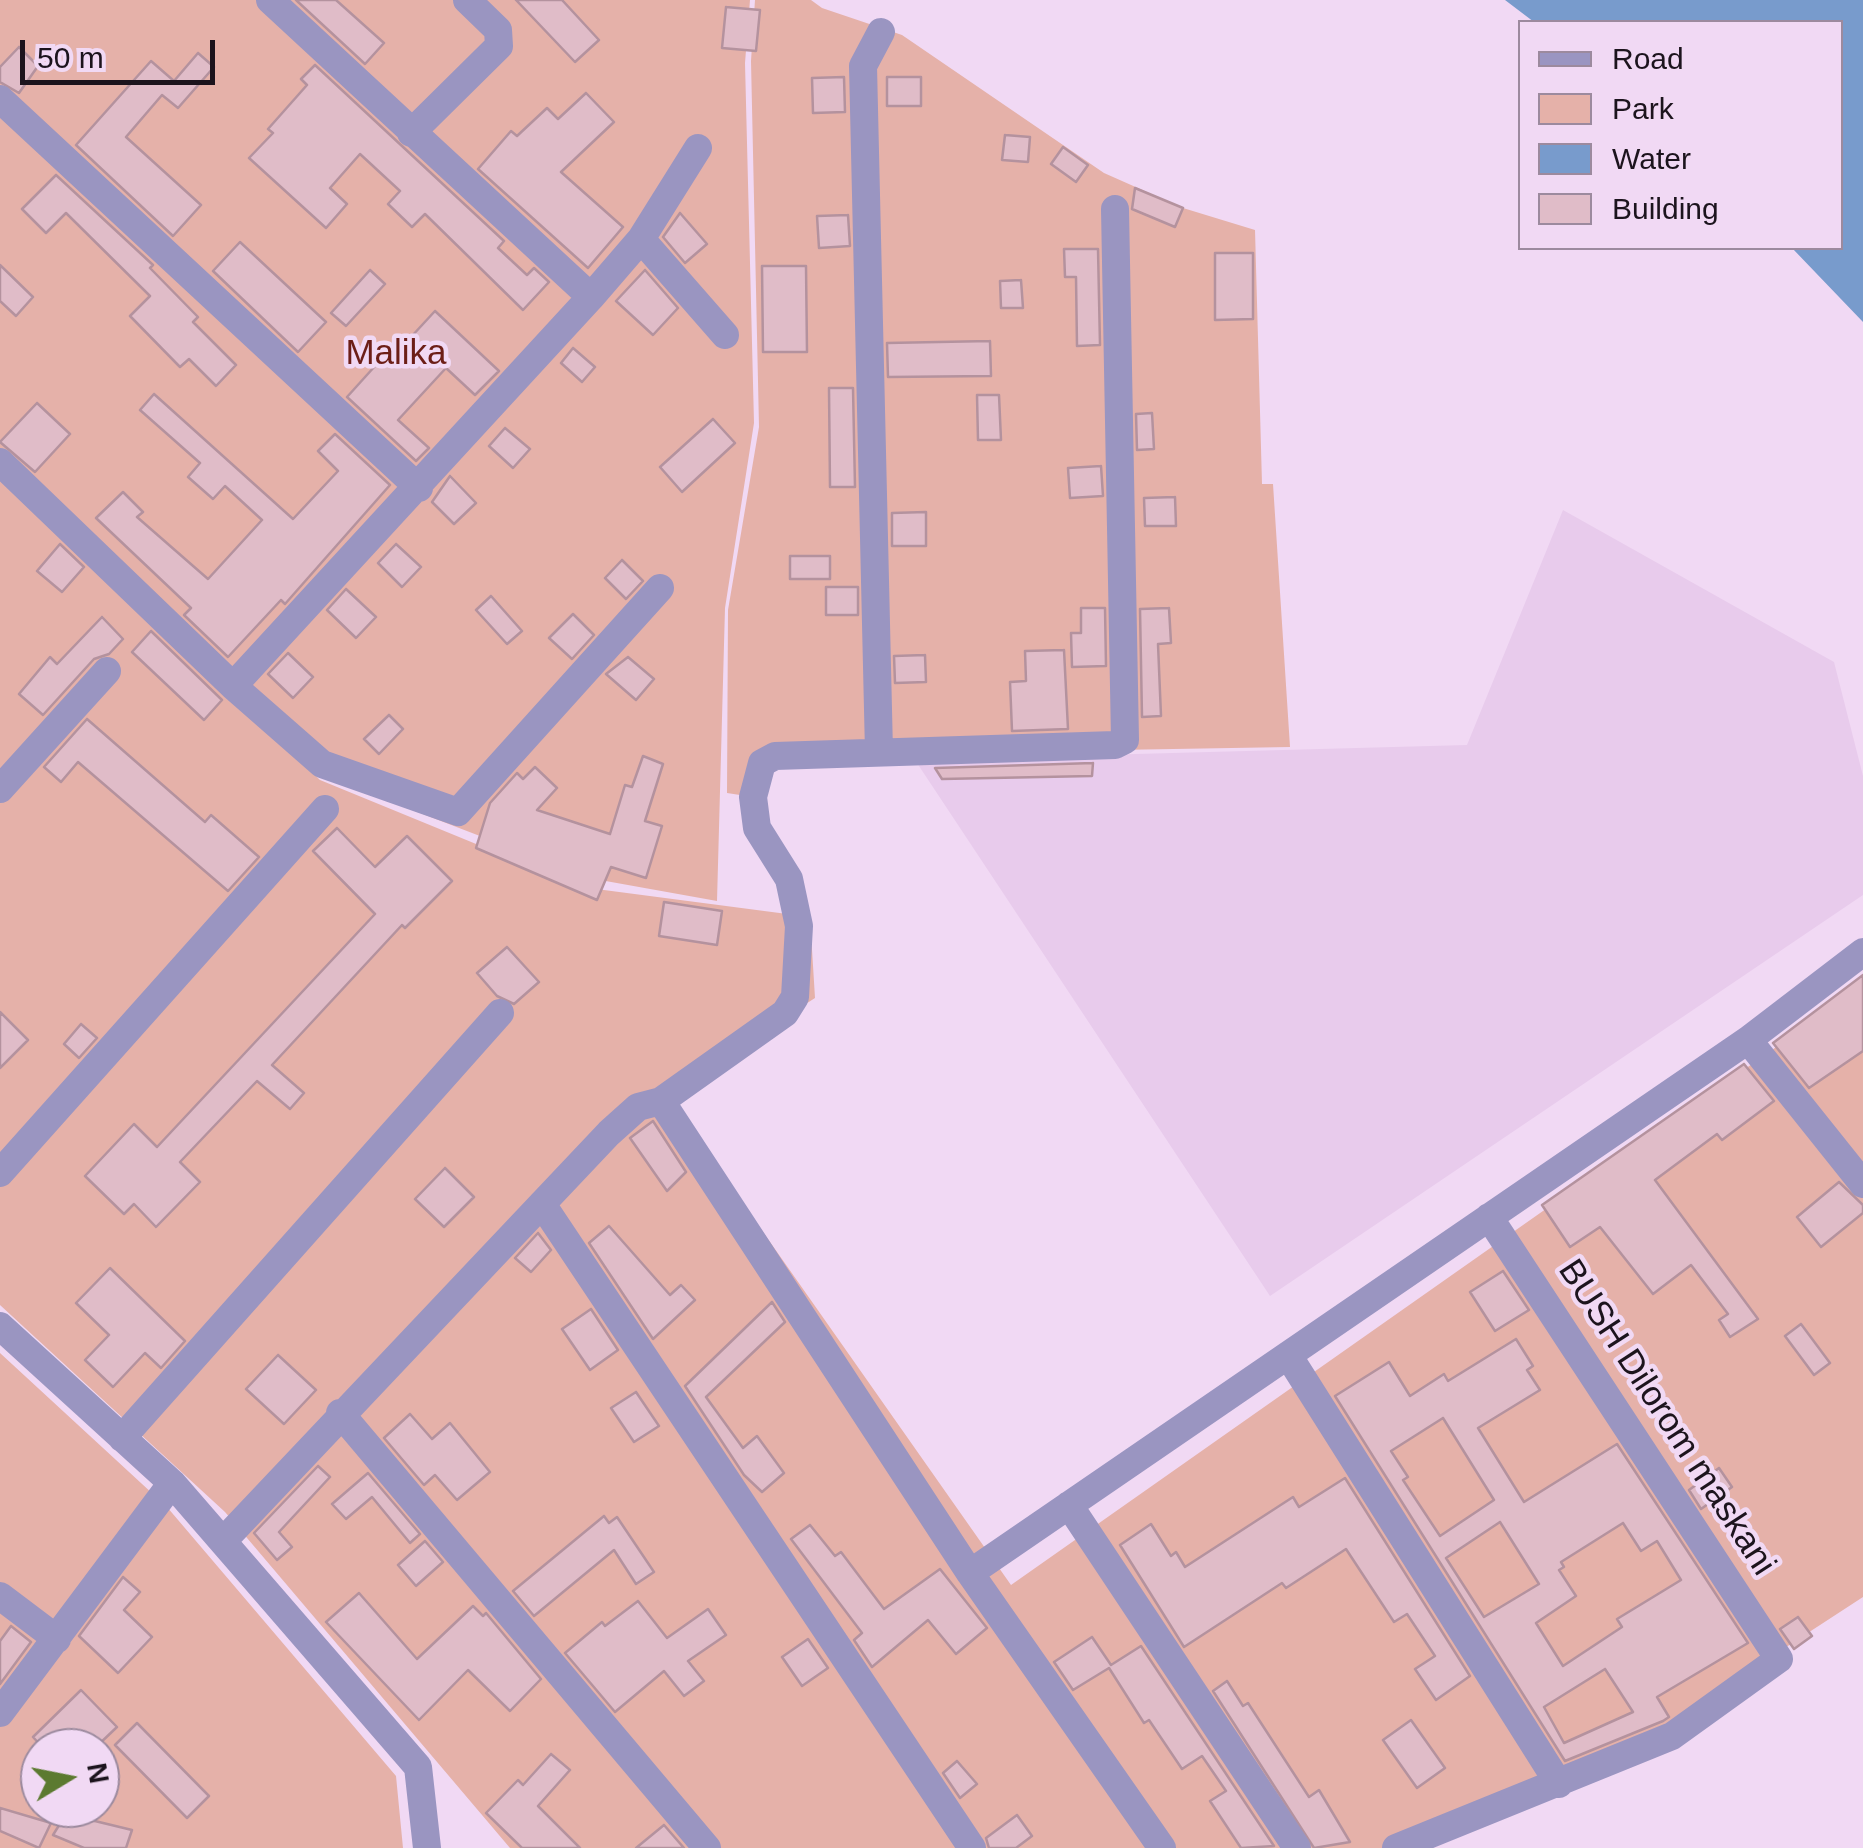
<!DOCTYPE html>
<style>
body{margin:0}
#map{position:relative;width:1863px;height:1848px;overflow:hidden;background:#f1d9f4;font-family:Arial,sans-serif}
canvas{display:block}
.legend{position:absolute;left:1518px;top:20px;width:325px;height:230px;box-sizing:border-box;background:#f1d9f4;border:2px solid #9c8a9e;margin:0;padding:12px 18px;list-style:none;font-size:30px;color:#1c141d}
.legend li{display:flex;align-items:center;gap:20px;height:50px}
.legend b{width:50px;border:2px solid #9c8a9e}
.north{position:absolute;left:20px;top:1728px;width:100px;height:100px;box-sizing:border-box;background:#f1d9f4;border:2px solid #9c8a9e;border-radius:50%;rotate:80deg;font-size:28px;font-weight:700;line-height:40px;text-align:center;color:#1c141d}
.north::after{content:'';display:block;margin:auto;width:35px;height:45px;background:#5c7a30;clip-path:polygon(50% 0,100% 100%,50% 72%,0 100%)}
.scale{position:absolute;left:20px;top:40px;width:195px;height:45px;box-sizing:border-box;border:5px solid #1c141d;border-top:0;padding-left:12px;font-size:30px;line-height:35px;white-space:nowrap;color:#1c141d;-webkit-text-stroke:8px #f1d9f4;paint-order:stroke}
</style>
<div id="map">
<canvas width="1863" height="1848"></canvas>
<ul class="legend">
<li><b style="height:12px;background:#9a95c1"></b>Road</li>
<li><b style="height:28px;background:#e5b1a9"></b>Park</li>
<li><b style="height:28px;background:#789bcc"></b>Water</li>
<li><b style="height:28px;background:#e0bcc8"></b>Building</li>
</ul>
<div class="north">N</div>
<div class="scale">50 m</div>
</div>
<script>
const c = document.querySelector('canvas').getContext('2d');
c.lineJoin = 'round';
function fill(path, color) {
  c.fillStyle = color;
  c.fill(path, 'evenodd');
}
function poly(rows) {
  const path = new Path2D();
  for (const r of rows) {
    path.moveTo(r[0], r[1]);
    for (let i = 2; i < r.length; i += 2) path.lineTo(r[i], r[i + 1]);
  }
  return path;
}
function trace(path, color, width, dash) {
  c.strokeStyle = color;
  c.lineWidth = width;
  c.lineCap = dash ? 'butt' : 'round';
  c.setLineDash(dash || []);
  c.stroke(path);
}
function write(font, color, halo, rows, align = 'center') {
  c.font = font + ' Arial,sans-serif';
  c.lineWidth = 9;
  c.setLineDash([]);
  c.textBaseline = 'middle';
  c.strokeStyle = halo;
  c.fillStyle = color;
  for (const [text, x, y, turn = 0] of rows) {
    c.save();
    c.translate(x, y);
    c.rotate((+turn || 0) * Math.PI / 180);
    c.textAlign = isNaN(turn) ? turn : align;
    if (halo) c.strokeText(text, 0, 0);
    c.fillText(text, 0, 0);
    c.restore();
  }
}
const built = poly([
 [1563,510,1834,662,1863,776,1863,895,1270,1296,915,760,1467,745]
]);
const green = poly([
 [0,0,750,0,745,63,754,423,725,608,717,901,589,878,324,776,0,459],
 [755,0,811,0,822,8,902,35,1104,173,1183,208,1255,230,1262,484,1273,484,1290,747,764,756,753,797,727,793,728,610,759,427,751,61],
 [0,478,320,780,581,887,810,917,815,998,666,1094,1011,1585,1863,986,1863,1597,1573,1786,1416,1848,510,1848,225,1512,0,1305],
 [0,1353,167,1507,396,1776,403,1848,0,1848],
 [40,1748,100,1748,100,1808,40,1808]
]);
const water = poly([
 [1505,0,1863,0,1863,322,1792,248,1840,248,1840,22,1534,22]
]);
const building = poly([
 [296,0,336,0,384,43,365,64,296,0],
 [516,0,562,0,599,40,575,62,516,0],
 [726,7,760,10,756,51,722,48,726,7],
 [19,47,38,66,19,93,0,82,0,67,19,47],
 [198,53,214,67,178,108,162,95,126,137,201,205,173,236,76,145,151,61,174,81,198,53],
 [315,65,504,241,498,248,527,275,534,268,549,282,523,310,425,214,412,227,388,204,400,191,360,154,330,188,347,204,326,228,249,158,273,133,268,129,307,85,301,79,315,65],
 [844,77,845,112,813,113,812,78,844,77],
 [887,77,921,77,921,106,887,106,887,77],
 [586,93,614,122,561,172,623,227,588,268,478,169,511,131,517,136,547,108,558,119,586,93],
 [1005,135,1030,137,1028,162,1002,160,1005,135],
 [1063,147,1088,165,1076,182,1051,164,1063,147],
 [56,175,153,265,150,268,198,317,193,322,236,365,216,386,189,359,180,367,130,316,150,296,66,213,46,233,22,209,56,175],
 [1135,188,1183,208,1175,227,1132,209,1135,188],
 [680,213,707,244,685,263,663,237,680,213],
 [848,215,850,246,819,248,817,216,848,215],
 [240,242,326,322,298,352,213,271,240,242],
 [1064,249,1098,249,1100,345,1077,346,1076,277,1065,277,1064,249],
 [1215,253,1253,253,1253,319,1215,320,1215,253],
 [0,265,33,297,16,316,0,301,0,265],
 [762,266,806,266,807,352,763,352,762,266],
 [370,270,385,284,346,326,331,313,370,270],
 [645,270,678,308,653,335,616,301,645,270],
 [1021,280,1023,308,1001,308,1000,281,1021,280],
 [435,311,499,371,475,395,446,368,398,420,429,448,416,461,347,397,394,345,399,350,435,311],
 [990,341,991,376,888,377,887,343,990,341],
 [573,348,595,367,582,382,561,363,573,348],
 [829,388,853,388,855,487,830,487,829,388],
 [154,394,293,519,338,471,318,451,335,434,390,485,285,604,281,600,228,657,184,615,191,608,96,518,123,492,143,512,137,517,208,579,262,520,225,486,213,499,188,477,200,463,140,410,154,394],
 [977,395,999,395,1001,440,978,440,977,395],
 [37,403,70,434,35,472,0,442,37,403],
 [1152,413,1154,449,1137,450,1136,414,1152,413],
 [713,419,735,443,682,492,660,467,713,419],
 [505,428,530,449,513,468,489,446,505,428],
 [1101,466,1103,496,1070,498,1068,468,1101,466],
 [450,476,476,503,454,524,432,502,450,476],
 [1175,497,1176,526,1145,526,1144,498,1175,497],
 [926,512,926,546,892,546,892,513,926,512],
 [60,544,84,567,62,592,37,571,60,544],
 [396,544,421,567,402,587,378,563,396,544],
 [790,556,830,556,830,579,790,579,790,556],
 [622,560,643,581,626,599,605,578,622,560],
 [826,587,858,587,858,615,826,615,826,587],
 [346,589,376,617,356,638,327,610,346,589],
 [491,596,522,631,507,644,476,610,491,596],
 [1081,608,1105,608,1106,666,1072,667,1071,633,1081,633,1081,608],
 [1169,608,1171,643,1158,644,1161,716,1142,717,1140,609,1169,608],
 [573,614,594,635,572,659,549,638,573,614],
 [102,617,123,639,109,654,94,659,43,715,19,694,50,657,57,664,102,617],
 [151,631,222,700,204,720,132,652,151,631],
 [1064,650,1068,729,1012,731,1010,682,1026,681,1025,651,1064,650],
 [288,653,313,677,293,698,268,674,288,653],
 [925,655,926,682,895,683,894,656,925,655],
 [628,657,654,679,636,700,606,674,628,657],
 [389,715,403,729,379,754,364,739,389,715],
 [87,719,205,822,211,815,259,857,228,891,78,762,61,782,44,767,87,719],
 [643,756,663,764,645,821,662,826,646,878,611,867,597,900,476,848,490,803,517,773,523,779,535,767,557,788,537,810,610,834,625,785,632,787,643,756],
 [1093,763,1092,776,942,779,935,768,1093,763],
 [337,828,375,867,407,836,452,881,405,928,402,925,272,1065,304,1093,290,1109,257,1081,180,1162,200,1182,156,1227,134,1204,124,1214,85,1176,134,1124,157,1147,375,914,313,851,337,828],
 [664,902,722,911,717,945,659,936,664,902],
 [507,947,539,982,514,1004,497,996,477,973,507,947],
 [1863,975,1863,1051,1809,1088,1773,1043,1863,975],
 [0,1012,28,1040,0,1068,0,1012],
 [81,1024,97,1038,79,1058,64,1044,81,1024],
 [1744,1064,1774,1101,1722,1140,1717,1134,1655,1180,1758,1319,1730,1337,1719,1320,1728,1314,1691,1265,1653,1294,1600,1227,1570,1247,1542,1205,1744,1064],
 [653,1121,686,1172,667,1191,630,1138,653,1121],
 [445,1168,474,1197,444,1227,415,1199,445,1168],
 [1839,1182,1863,1205,1863,1213,1821,1247,1797,1217,1839,1182],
 [609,1226,670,1295,681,1285,695,1300,653,1339,589,1243,609,1226],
 [538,1233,551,1250,531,1272,515,1258,538,1233],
 [110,1268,185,1341,161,1368,145,1353,113,1387,85,1360,109,1335,76,1303,110,1268],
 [1503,1271,1529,1310,1495,1331,1470,1292,1503,1271],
 [772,1302,785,1322,706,1397,743,1448,757,1436,784,1473,762,1492,744,1475,685,1386,772,1302],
 [591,1309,618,1350,590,1370,562,1329,591,1309],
 [1801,1324,1830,1363,1814,1375,1785,1336,1801,1324],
 [1516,1339,1533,1366,1527,1370,1540,1390,1478,1428,1524,1502,1617,1444,1748,1643,1657,1697,1669,1717,1663,1721,1565,1761,1335,1396,1389,1362,1410,1396,1444,1374,1448,1381,1516,1339],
 [1443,1418,1494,1500,1440,1536,1403,1480,1408,1477,1391,1451,1443,1418],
 [1500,1522,1539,1584,1484,1617,1446,1558,1500,1522],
 [1623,1523,1641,1551,1657,1541,1681,1580,1617,1619,1622,1627,1563,1666,1536,1623,1576,1596,1559,1570,1564,1567,1561,1562,1623,1523],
 [1605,1669,1633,1712,1564,1743,1544,1707,1605,1669],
 [278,1355,316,1390,284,1424,246,1389,278,1355],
 [636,1392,659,1426,634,1442,611,1408,636,1392],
 [410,1414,432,1439,450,1423,490,1472,457,1500,435,1475,424,1485,384,1438,410,1414],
 [318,1466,330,1477,279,1532,292,1547,277,1560,254,1533,318,1466],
 [1719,1468,1732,1487,1701,1509,1689,1490,1719,1468],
 [368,1473,420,1534,410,1543,372,1497,346,1519,332,1504,368,1473],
 [1345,1478,1470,1676,1436,1700,1415,1669,1435,1656,1407,1614,1394,1622,1346,1549,1286,1588,1282,1583,1184,1647,1120,1545,1151,1524,1171,1556,1176,1552,1185,1567,1293,1497,1299,1507,1345,1478],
 [604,1516,609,1523,617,1517,654,1572,636,1584,614,1550,534,1616,513,1591,604,1516],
 [810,1525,835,1556,841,1552,884,1609,940,1569,987,1628,956,1654,928,1620,872,1667,854,1640,862,1633,791,1539,810,1525],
 [425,1541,443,1562,416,1586,398,1565,425,1541],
 [123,1577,140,1592,124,1610,152,1637,118,1673,79,1636,123,1577],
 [359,1593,417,1659,473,1606,483,1616,486,1613,541,1679,510,1711,468,1670,419,1720,326,1622,359,1593],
 [638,1601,667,1638,708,1609,726,1635,688,1661,704,1681,684,1696,664,1671,615,1712,565,1653,602,1622,605,1626,638,1601],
 [1798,1617,1812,1636,1794,1649,1780,1629,1798,1617],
 [11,1626,31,1642,0,1684,0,1641,11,1626],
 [1092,1637,1111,1665,1141,1646,1274,1846,1241,1848,1210,1801,1226,1791,1202,1756,1182,1769,1149,1720,1144,1723,1109,1668,1073,1690,1054,1662,1092,1637],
 [808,1639,828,1668,802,1686,782,1657,808,1639],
 [1227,1681,1243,1706,1248,1703,1309,1797,1319,1790,1350,1842,1314,1848,1213,1691,1227,1681],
 [81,1690,117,1727,95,1748,43,1748,33,1737,81,1690],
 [1411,1720,1445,1768,1417,1788,1383,1740,1411,1720],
 [137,1723,209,1796,187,1818,115,1745,137,1723],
 [551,1754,570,1770,538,1806,580,1848,522,1848,486,1813,518,1780,523,1785,551,1754],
 [957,1761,977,1784,960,1798,943,1773,957,1761],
 [0,1808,51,1823,39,1848,0,1831,0,1808],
 [66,1814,132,1830,126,1848,84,1848,53,1835,66,1814],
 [1017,1815,1032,1836,1016,1848,989,1848,986,1838,1017,1815],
 [664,1825,684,1848,636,1848,664,1825]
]);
const minor = poly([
 [270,0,591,297],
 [0,99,419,488],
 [411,133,499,46,498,30,467,0],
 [641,239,725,335],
 [0,462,233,686,322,764,458,812,660,588],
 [233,686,591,297,641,239,698,148],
 [879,752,863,66,881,32],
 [0,789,107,671],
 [1748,1040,1863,1184],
 [661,1101,970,1573,1162,1848],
 [0,1173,325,809],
 [542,1204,972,1848],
 [0,1326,172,1483,418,1767,427,1848],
 [1288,1355,1559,1784],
 [340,1413,707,1848],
 [122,1438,500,1013],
 [1069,1505,1297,1848],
 [225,1539,609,1133,638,1107,661,1101,785,1013,795,997,799,926,789,879,757,828,753,797,762,763,775,756,1115,745,1125,740,1115,209],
 [970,1573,1748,1040,1863,952],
 [0,1596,57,1639],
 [0,1713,172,1483],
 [1396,1848,1672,1736,1779,1659,1489,1217]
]);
const parkNames = [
 ["Malika",396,354]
];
const streetNames = [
 ["BUSH Dilorom maskani",1666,1418,57]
];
fill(built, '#e8cbec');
fill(green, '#e5b1a9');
fill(water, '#789bcc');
fill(building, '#e0bcc8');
trace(building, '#b4929e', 2.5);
trace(minor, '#9a95c1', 28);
write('35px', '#6c1e17', '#f1d9f4', parkNames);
write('35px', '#1c141d', '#f1d9f4', streetNames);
</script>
